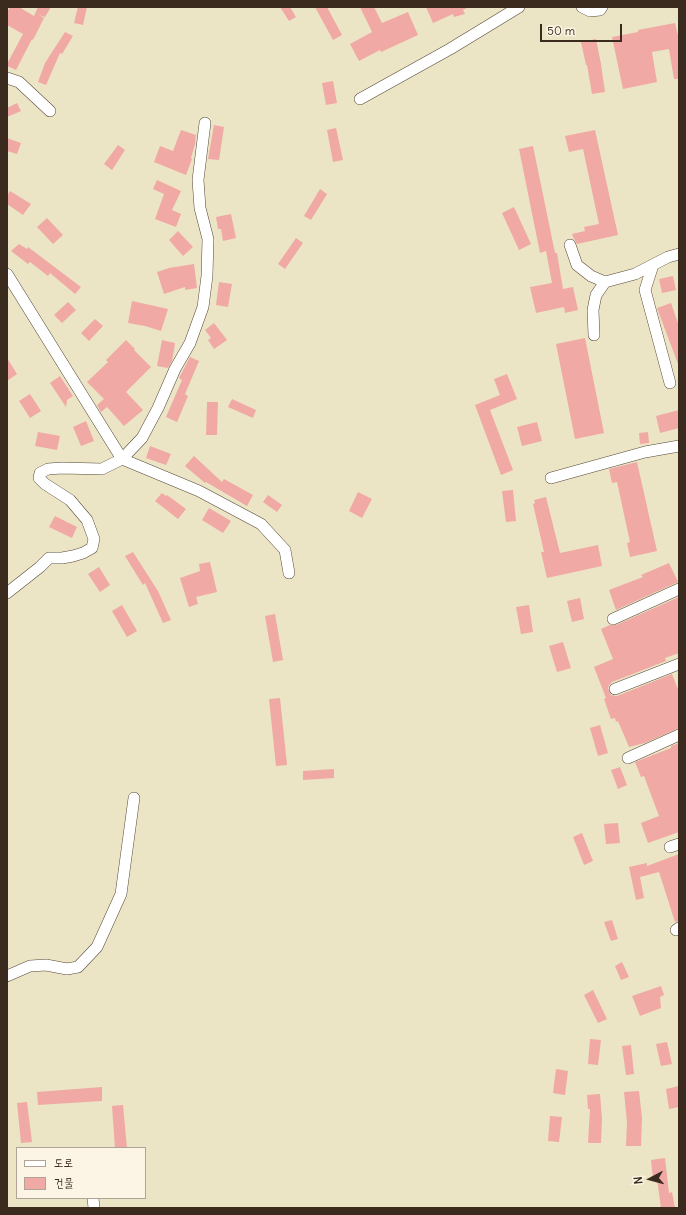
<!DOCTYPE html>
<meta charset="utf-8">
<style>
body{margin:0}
#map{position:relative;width:686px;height:1215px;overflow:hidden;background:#ebe5c5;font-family:Delius,"Poor Story",sans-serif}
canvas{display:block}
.frame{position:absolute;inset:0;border:8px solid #3b2a1e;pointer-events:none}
.legend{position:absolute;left:16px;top:1147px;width:130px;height:52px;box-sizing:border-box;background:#fcf5e5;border:1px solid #afa495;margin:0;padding:5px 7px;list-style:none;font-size:12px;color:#3b2a1e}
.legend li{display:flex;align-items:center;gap:8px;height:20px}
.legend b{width:20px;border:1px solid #afa495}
.north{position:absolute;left:630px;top:1159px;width:40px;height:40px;-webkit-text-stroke:3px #fcf5e5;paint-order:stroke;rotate:264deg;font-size:11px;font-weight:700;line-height:16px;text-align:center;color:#3b2a1e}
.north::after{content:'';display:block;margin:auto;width:14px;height:18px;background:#3b2a1e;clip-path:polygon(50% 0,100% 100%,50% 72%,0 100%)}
.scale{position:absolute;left:540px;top:24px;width:82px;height:18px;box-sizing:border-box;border:2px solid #3b2a1e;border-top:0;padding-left:5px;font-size:12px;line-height:14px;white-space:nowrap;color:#3b2a1e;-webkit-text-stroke:3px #fcf5e5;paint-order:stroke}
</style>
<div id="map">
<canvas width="686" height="1215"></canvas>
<div class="frame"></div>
<ul class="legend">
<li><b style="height:5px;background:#fff"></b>도로</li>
<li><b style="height:11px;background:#f0a9a4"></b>건물</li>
</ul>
<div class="north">N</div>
<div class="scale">50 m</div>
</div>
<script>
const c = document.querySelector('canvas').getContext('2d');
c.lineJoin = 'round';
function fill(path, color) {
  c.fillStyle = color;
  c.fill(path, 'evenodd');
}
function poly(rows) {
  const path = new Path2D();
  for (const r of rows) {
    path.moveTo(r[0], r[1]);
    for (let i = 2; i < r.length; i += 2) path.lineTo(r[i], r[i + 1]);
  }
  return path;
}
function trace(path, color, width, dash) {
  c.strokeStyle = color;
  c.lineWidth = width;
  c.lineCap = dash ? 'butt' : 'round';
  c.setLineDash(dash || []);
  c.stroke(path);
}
const building = poly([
 [10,7,19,7,34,16,38,7,51,7,45,17,39,15,44,18,33,40,32,39,16,70,7,66,7,64,23,34,7,25,7,12],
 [78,7,87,7,83,25,74,23],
 [280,7,290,7,296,17,289,21],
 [315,7,327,7,342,35,333,40],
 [360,7,374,7,382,23,408,12,418,35,381,52,380,50,359,61,350,44,372,32],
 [426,7,469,7,463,10,465,14,454,17,453,14,433,23],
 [675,23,679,40,679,79,674,79,669,49,652,52,657,82,623,89,612,37,638,32,638,30],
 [65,32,73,36,62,54,60,53,46,85,38,82,45,63],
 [596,39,601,64,605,92,592,94,587,65,586,65,581,42],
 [333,81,337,103,326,105,322,83],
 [17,103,21,111,7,117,7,108],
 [214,125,224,127,219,160,208,159],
 [336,128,343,160,333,162,327,130],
 [181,130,196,135,195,144,191,158,192,159,186,175,154,162,160,146,173,151],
 [595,130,618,235,577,244,574,239,572,234,585,231,584,227,599,224,583,149,569,152,565,136],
 [7,138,21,143,17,154,7,151],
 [118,145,125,150,112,170,104,164],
 [533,146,555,253,557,253,563,289,573,287,578,310,565,313,564,307,536,313,530,287,552,283,546,251,540,253,519,149],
 [157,180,181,191,172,210,181,214,176,227,155,219,164,194,153,189],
 [320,189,327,194,311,220,304,216],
 [10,191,31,204,23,215,7,204,7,196],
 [514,207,531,244,519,250,502,213],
 [231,214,236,238,223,241,221,229,218,229,216,217],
 [47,218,63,235,53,244,37,227],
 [178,231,193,247,183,256,169,240],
 [296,238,303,243,285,269,278,264],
 [19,244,27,249,28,247,81,287,75,294,50,273,48,276,30,262,28,264,11,251],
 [194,264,197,288,185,290,185,287,164,294,157,272,169,268],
 [673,276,676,290,662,293,659,279],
 [219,282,232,284,228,307,216,305],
 [132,301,168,309,161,331,145,326,128,323],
 [68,302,76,310,62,323,54,315],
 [671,303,679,326,678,364,657,308],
 [95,319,103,326,89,341,81,333],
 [214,323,227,340,214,349,208,340,211,338,205,330],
 [585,338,604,433,575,439,556,344],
 [126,340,135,349,134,350,151,367,126,392,143,410,124,426,107,407,101,412,97,405,104,399,87,382,108,362,106,360],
 [162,340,175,343,172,361,168,368,157,366],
 [190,357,199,361,185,394,188,396,177,422,166,417,182,380,179,378],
 [7,358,17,374,7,381],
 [507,374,517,399,490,410,513,470,501,475,475,405,500,395,494,379],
 [60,376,73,396,67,400,66,407,50,383],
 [30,394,41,411,30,418,19,401],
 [232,399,256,410,253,418,228,407],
 [207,402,218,402,217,435,206,435],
 [679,410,679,428,660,433,656,416],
 [86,421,94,441,81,446,73,427],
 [537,422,542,441,522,446,517,427],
 [38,432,60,436,57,450,35,446],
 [648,432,649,443,640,444,639,433],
 [150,446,171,454,166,465,146,458],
 [194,456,222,482,224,479,253,495,247,506,206,482,205,483,185,466],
 [637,462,657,551,630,557,627,543,630,542,617,482,612,483,609,469],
 [513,490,516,521,506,522,502,491],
 [358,492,372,499,362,518,349,511],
 [162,493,166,496,167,495,186,509,178,519,155,501],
 [268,495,282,505,277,512,263,502],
 [546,497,560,553,598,545,602,566,547,578,541,552,544,552,533,504,535,503,534,500],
 [209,508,231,521,223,533,202,520],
 [55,516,77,527,72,538,49,527],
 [133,552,158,591,171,620,163,623,145,583,143,585,125,556],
 [210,562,217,592,196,597,198,604,189,607,180,578,200,571,199,564],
 [669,563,678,582,616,610,609,590,643,577,641,575],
 [99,567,110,585,100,592,88,574],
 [679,597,679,653,665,658,666,661,612,682,609,685,608,688,611,695,617,696,672,674,679,692,679,728,645,743,629,747,618,721,616,722,615,718,611,719,604,699,606,698,594,667,613,659,601,629,610,625,616,625],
 [580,598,584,619,572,622,567,601],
 [122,605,137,631,127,637,112,611],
 [529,605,533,632,521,634,516,607],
 [275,614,283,660,273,662,265,616],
 [563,642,571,668,557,672,549,646],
 [280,698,287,765,276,766,269,699],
 [600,725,608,753,598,756,590,728],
 [679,743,679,832,648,843,641,823,659,816,644,776,641,777,635,762,671,748,671,746],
 [620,767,627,785,618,789,611,770],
 [334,769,334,778,303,780,303,771],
 [618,823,620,843,606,844,604,824],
 [582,833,593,861,584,865,573,837],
 [679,854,679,921,675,922,659,872,640,877,644,898,636,900,629,867,647,863,647,866],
 [612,920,618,939,611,941,604,922],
 [622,962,629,977,621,980,615,966],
 [661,986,664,995,660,997,661,1008,640,1016,632,996],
 [593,990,607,1019,598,1023,584,995],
 [590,1039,601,1040,598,1065,588,1064],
 [667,1042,672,1064,661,1066,656,1044],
 [631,1045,634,1074,626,1075,622,1046],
 [556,1069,568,1071,565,1095,553,1093],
 [679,1086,679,1107,669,1109,666,1089],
 [102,1087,102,1101,38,1105,37,1092],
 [639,1091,642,1118,641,1146,626,1146,627,1122,624,1092],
 [600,1094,602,1119,601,1143,588,1143,590,1109,588,1109,587,1095],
 [27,1102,32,1142,21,1143,17,1103],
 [123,1105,127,1148,115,1148,112,1106],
 [550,1116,562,1117,559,1142,548,1141],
 [665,1158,669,1193,672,1192,675,1208,661,1208,657,1179,653,1180,651,1160]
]);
const minor = poly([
 [582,7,590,11,600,10,602,7],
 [7,78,19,82,50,111],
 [360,99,450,49,519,7],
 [570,245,577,265,591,276,605,282,635,274,668,257,679,254],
 [653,265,645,290,670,383],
 [7,274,122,459,199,491,261,524,285,550,289,573],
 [594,335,593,310,596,295,605,282],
 [551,478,645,452,679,446],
 [7,593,40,567,49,558,62,558,73,556,83,553,92,548,94,539,87,520,70,500,45,484,39,478,40,473,48,469,62,468,102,469,122,459,142,438,158,408,175,369,190,343,203,307,207,276,208,239,200,208,198,180,205,123],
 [613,619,679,589],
 [615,689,679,664],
 [628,758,679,735],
 [670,847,679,844],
 [676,930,679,928],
 [7,976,30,966,46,965,67,969,78,967,97,947,121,894,134,798],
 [93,1198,94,1208]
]);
fill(building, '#f0a9a4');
trace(minor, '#554637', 12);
trace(minor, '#fff', 11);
</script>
